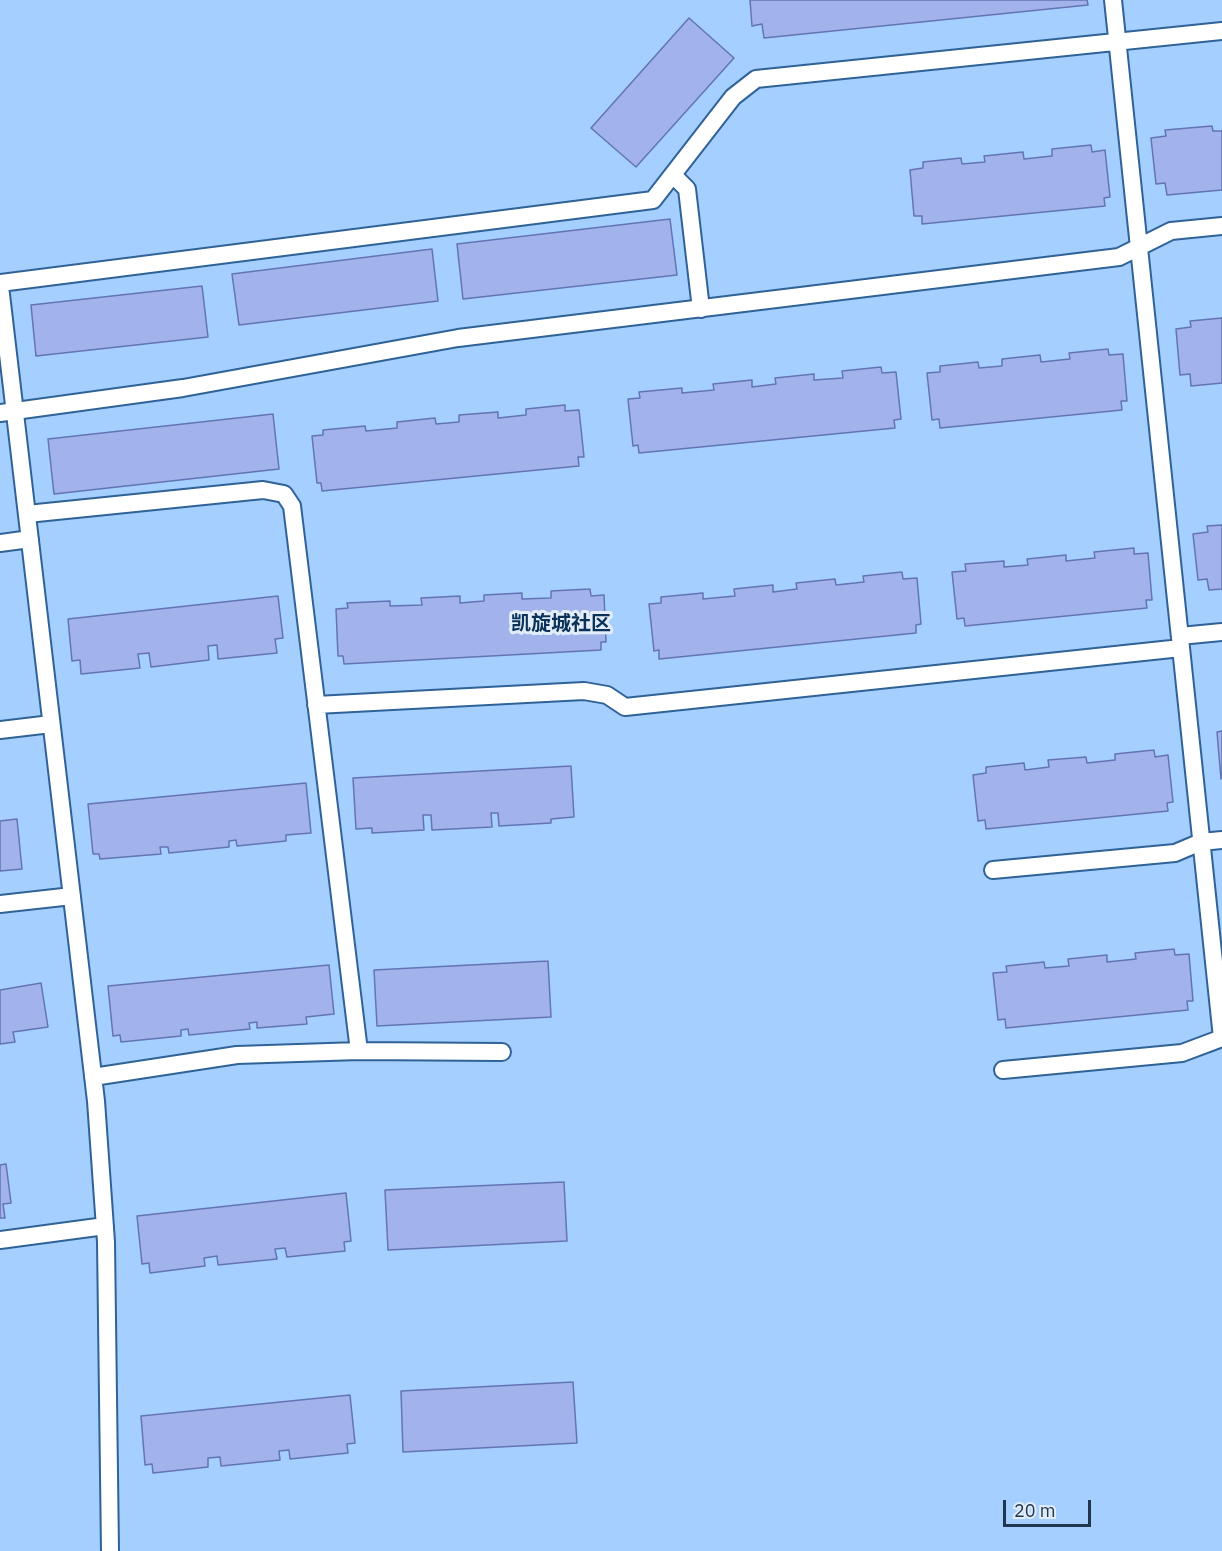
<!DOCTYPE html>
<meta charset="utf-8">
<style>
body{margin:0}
#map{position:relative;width:1222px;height:1551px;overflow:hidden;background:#a4cfff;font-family:"IBM Plex Sans",sans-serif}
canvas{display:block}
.scale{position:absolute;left:1003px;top:1500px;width:88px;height:27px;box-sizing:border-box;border:3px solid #20364e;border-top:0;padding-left:8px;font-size:18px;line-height:21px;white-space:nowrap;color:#20364e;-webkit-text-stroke:4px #e2edf9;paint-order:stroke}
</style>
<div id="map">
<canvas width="1222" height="1551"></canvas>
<div class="scale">20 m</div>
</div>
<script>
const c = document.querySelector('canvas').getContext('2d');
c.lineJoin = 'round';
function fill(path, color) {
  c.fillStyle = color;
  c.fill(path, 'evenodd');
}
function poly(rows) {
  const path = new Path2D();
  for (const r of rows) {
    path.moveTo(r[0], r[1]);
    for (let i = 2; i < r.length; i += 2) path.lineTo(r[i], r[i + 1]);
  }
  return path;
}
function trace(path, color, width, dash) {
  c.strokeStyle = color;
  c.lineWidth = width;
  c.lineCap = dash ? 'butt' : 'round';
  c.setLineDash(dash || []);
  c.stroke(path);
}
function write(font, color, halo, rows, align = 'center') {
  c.font = font + ' "IBM Plex Sans","Noto Sans SC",sans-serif';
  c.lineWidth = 6;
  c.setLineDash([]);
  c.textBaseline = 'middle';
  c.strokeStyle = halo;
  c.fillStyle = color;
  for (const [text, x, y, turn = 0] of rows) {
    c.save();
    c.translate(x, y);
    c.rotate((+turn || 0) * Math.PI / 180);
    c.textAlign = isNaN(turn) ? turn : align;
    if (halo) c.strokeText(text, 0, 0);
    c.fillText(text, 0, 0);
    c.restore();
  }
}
const building = poly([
 [750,0,1087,0,1088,5,764,38,762,24,752,26,750,0],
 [689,18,734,58,636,167,591,128,689,18],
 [1212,126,1213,131,1222,131,1222,190,1167,195,1165,183,1156,184,1151,138,1166,136,1165,130,1212,126],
 [1091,145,1092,152,1105,150,1110,197,1104,198,1105,206,922,224,922,216,914,216,910,170,923,168,923,162,961,158,962,164,985,162,984,156,1023,152,1024,159,1052,156,1052,149,1091,145],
 [670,219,677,275,463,299,457,244,670,219],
 [432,249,438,301,239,325,232,274,432,249],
 [202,286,208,337,36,356,31,305,202,286],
 [1222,318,1222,383,1191,386,1190,374,1180,375,1176,329,1191,327,1190,321,1222,318],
 [1108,349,1109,355,1123,354,1127,401,1121,401,1122,410,940,428,939,419,932,420,927,373,940,372,940,366,978,362,979,368,1002,366,1002,359,1040,355,1041,362,1070,359,1069,353,1108,349],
 [881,367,882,373,896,372,901,419,894,420,895,428,639,453,638,445,633,446,628,399,640,398,639,392,682,388,682,393,714,390,713,384,752,380,752,387,776,384,775,378,814,374,814,380,843,378,842,371,881,367],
 [565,405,565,411,579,410,584,457,578,457,579,466,322,491,321,483,317,483,312,436,323,435,323,430,365,426,366,431,397,428,397,422,435,418,436,424,459,422,459,415,498,412,498,418,526,415,526,409,565,405],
 [273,414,279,469,54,494,48,439,273,414],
 [1222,525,1222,589,1209,590,1207,579,1198,580,1193,534,1208,532,1207,526,1222,525],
 [1134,548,1134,554,1148,553,1152,600,1146,600,1147,608,965,626,964,618,957,619,952,572,966,571,965,564,1004,561,1004,567,1028,565,1027,559,1066,555,1066,561,1095,558,1094,552,1134,548],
 [902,572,903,579,917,578,921,624,916,625,916,633,659,659,659,650,654,651,649,604,661,603,661,597,703,593,703,599,735,596,734,589,773,585,773,592,797,589,796,583,835,579,836,585,864,582,863,576,902,572],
 [590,589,591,596,604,595,606,642,601,642,601,650,344,664,343,656,338,656,336,609,348,608,347,603,390,601,390,606,422,605,421,598,460,596,460,603,484,601,484,595,522,593,522,599,551,598,551,591,590,589],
 [278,596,283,638,275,639,277,653,218,659,217,645,208,646,209,660,151,667,149,653,138,654,140,668,81,674,80,660,72,661,68,619,278,596],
 [1222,731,1222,778,1221,779,1217,732,1222,731],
 [1154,750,1155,757,1168,755,1173,802,1167,803,1168,811,986,829,985,820,978,821,973,775,986,773,986,767,1024,763,1025,770,1049,767,1048,760,1086,757,1087,763,1115,760,1115,754,1154,750],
 [571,766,574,817,551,819,551,823,499,826,498,813,491,813,492,827,432,830,431,815,423,815,424,830,372,833,372,828,356,829,353,778,571,766],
 [306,783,311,833,286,835,286,841,237,846,236,840,229,841,229,847,169,853,168,847,160,847,161,854,100,859,99,854,93,854,88,804,306,783],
 [17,819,22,869,0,871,0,821,17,819],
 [1174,949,1175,955,1189,954,1193,1001,1187,1001,1188,1010,1006,1028,1005,1019,998,1020,993,973,1007,972,1006,966,1044,962,1045,968,1069,966,1068,959,1107,955,1107,962,1136,959,1135,953,1174,949],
 [548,961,551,1017,377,1026,374,970,548,961],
 [329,965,334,1014,306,1017,307,1024,257,1028,257,1022,249,1023,250,1029,189,1035,188,1029,181,1030,181,1036,121,1042,120,1035,113,1036,108,986,329,965],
 [41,983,48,1027,13,1032,15,1042,0,1044,0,990,41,983],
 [6,1164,11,1203,3,1204,5,1218,0,1218,0,1165,6,1164],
 [564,1182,567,1241,388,1250,385,1190,564,1182],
 [346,1193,351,1241,344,1242,345,1251,287,1257,285,1248,275,1249,277,1259,218,1265,217,1256,204,1258,205,1266,150,1273,149,1263,142,1264,137,1216,346,1193],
 [573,1382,577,1443,403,1452,401,1391,573,1382],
 [350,1395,355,1443,347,1444,348,1453,290,1459,289,1450,279,1451,280,1460,221,1466,220,1457,208,1458,208,1467,153,1473,152,1464,145,1465,141,1416,350,1395]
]);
const lane = poly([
 [1113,0,1222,1038],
 [673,175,687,189,701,309],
 [0,283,653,200,733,97,756,79,1222,31],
 [0,286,96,1101,106,1242,110,1551],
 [0,413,183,388,458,338,1119,257,1171,231,1222,226],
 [27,514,263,490,284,494,292,506,359,1051],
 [0,543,30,539],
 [1180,636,1222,632],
 [316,705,584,691,607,695,625,707,1181,648],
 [0,730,51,724],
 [993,870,1175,853,1201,842,1222,840],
 [0,904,72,896],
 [1003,1070,1182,1053,1222,1038],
 [93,1077,237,1055,359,1051,502,1052],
 [0,1240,105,1226]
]);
const neighbourhoodNames = [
 ["凯旋城社区",561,624]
];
fill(building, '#a2b3eb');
trace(building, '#6374b5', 1.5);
trace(lane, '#2f6297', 20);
trace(lane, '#fff', 16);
write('bold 20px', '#0a3259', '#e2edf9', neighbourhoodNames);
</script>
